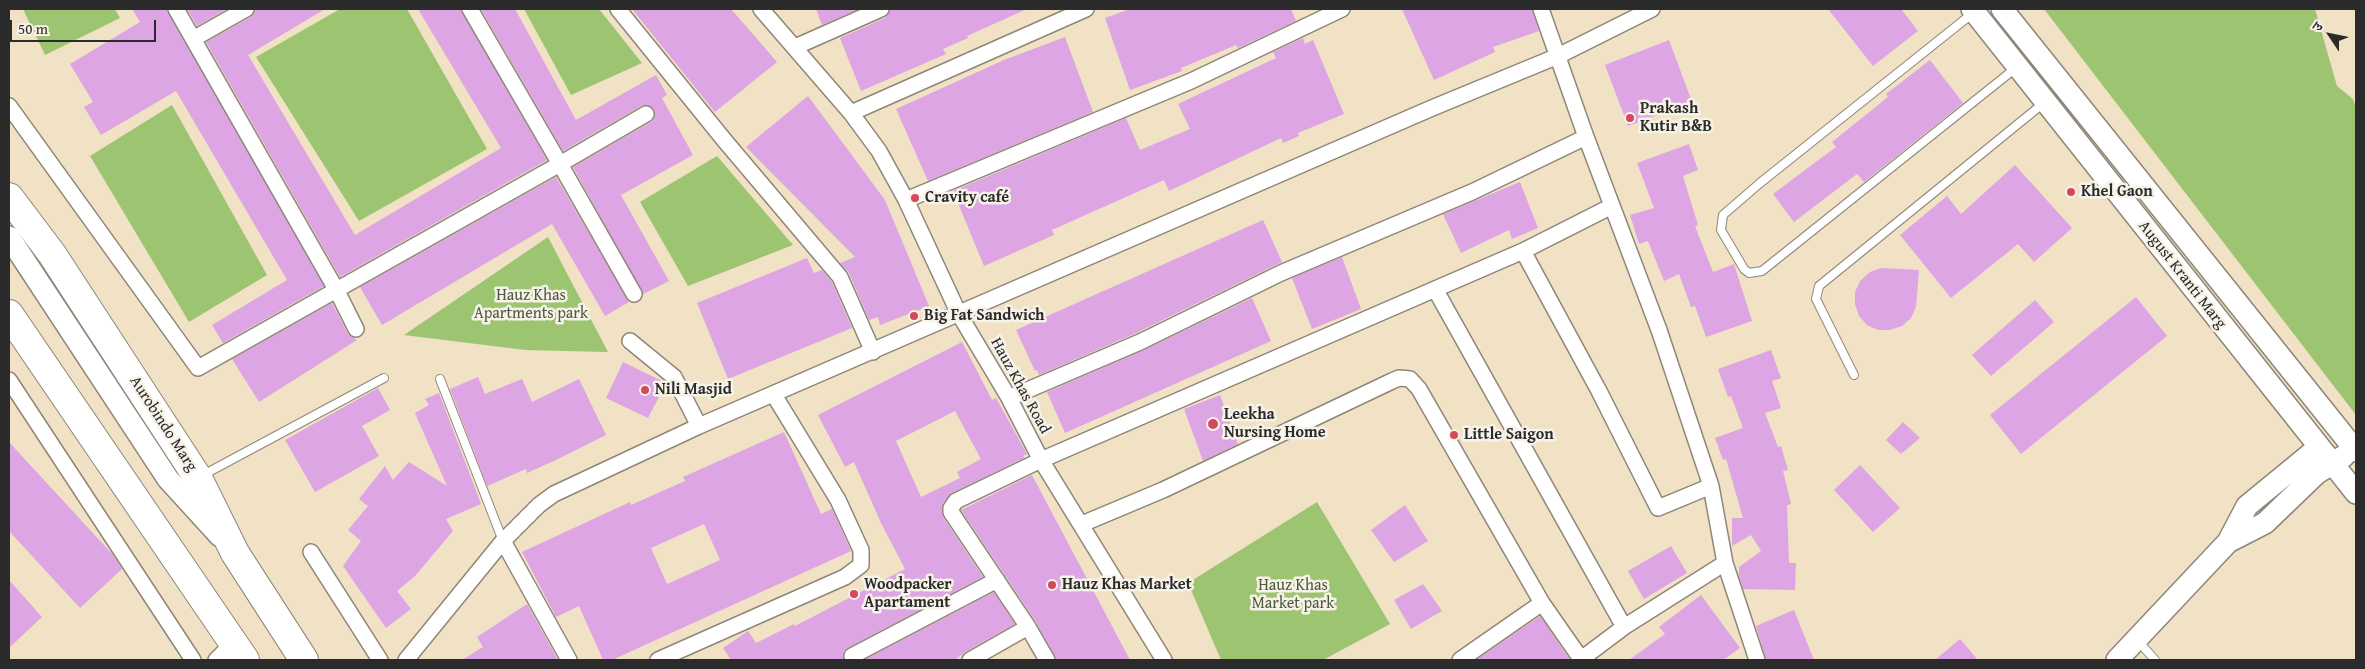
<!DOCTYPE html>
<meta charset="utf-8">
<style>
body{margin:0}
#map{position:relative;width:2365px;height:669px;overflow:hidden;background:#f1e1c5;font-family:"Gentium Book Plus","Noto Serif Devanagari",serif}
canvas{display:block}
.frame{position:absolute;inset:0;border:10px solid #2b2b2b;pointer-events:none}
.north{position:absolute;left:2305px;top:10px;width:50px;height:50px;-webkit-text-stroke:4px #f7f3e8;paint-order:stroke;rotate:304deg;font-size:14px;font-weight:700;line-height:20px;text-align:center;color:#2b2b2b}
.north::after{content:'';display:block;margin:auto;width:18px;height:22px;background:#2b2b2b;clip-path:polygon(50% 0,100% 100%,50% 72%,0 100%)}
.scale{position:absolute;left:10px;top:20px;width:146px;height:22px;box-sizing:border-box;border:2px solid #2b2b2b;border-top:0;padding-left:6px;font-size:15px;line-height:18px;white-space:nowrap;color:#2b2b2b;-webkit-text-stroke:4px #f7f3e8;paint-order:stroke}
</style>
<div id="map">
<canvas width="2365" height="669"></canvas>
<div class="frame"></div>
<div class="north">उ</div>
<div class="scale">50 m</div>
</div>
<script>
const c = document.querySelector('canvas').getContext('2d');
c.lineJoin = 'round';
function fill(path, color) {
  c.fillStyle = color;
  c.fill(path, 'evenodd');
}
function poly(rows) {
  const path = new Path2D();
  for (const r of rows) {
    path.moveTo(r[0], r[1]);
    for (let i = 2; i < r.length; i += 2) path.lineTo(r[i], r[i + 1]);
  }
  return path;
}
function trace(path, color, width, dash) {
  c.strokeStyle = color;
  c.lineWidth = width;
  c.lineCap = dash ? 'butt' : 'round';
  c.setLineDash(dash || []);
  c.stroke(path);
}
function write(font, color, halo, rows, align = 'center') {
  c.font = font + ' "Gentium Book Plus",serif';
  c.lineWidth = 5;
  c.setLineDash([]);
  c.textBaseline = 'middle';
  c.strokeStyle = halo;
  c.fillStyle = color;
  for (const [text, x, y, turn = 0] of rows) {
    c.save();
    c.translate(x, y);
    c.rotate((+turn || 0) * Math.PI / 180);
    c.textAlign = isNaN(turn) ? turn : align;
    if (halo) c.strokeText(text, 0, 0);
    c.fillText(text, 0, 0);
    c.restore();
  }
}
const green = poly([
 [23,9,115,9,120,18,45,55],
 [340,9,407,9,487,149,359,221,256,57],
 [524,9,599,9,642,63,571,95],
 [2044,9,2315,9,2337,86,2353,99,2356,108,2356,415],
 [172,105,267,275,189,322,90,156],
 [717,156,793,245,688,286,640,202],
 [548,237,608,352,525,350,404,335],
 [1317,502,1390,624,1323,660,1221,660,1188,583]
]);
const building = poly([
 [132,9,167,9,324,286,223,343,212,325,287,280,176,91,101,135,84,107,93,102,70,64,140,22],
 [187,9,227,9,197,26],
 [255,9,325,9,248,55,355,235,501,148,418,9,461,9,547,160,340,277,206,42,251,17],
 [481,9,515,9,576,120,656,75,667,95,662,98,693,155,621,195,669,281,643,294,573,167,651,122,655,114,654,109,646,105,641,106,563,151],
 [632,9,731,9,777,62,715,112],
 [816,9,858,9,822,25],
 [890,9,1027,9,967,36,968,38,943,49,946,54,861,91,840,38,885,18],
 [1130,9,1291,9,1296,21,1238,48,1236,45,1181,68,1182,71,1130,90,1105,18],
 [1402,9,1532,9,1539,31,1493,47,1495,52,1434,80],
 [1828,9,1901,9,1918,31,1873,66],
 [1065,37,1093,112,928,181,896,109,1004,60],
 [1303,38,1305,44,1313,40,1344,114,1298,133,1299,136,1283,143,1281,138,1169,191,1164,180,1052,230,1054,235,984,266,953,191,1126,118,1140,150,1190,129,1178,104,1276,58,1273,52],
 [1669,40,1692,102,1628,126,1605,65],
 [1930,60,1963,103,1864,182,1857,174,1794,222,1773,194,1836,147,1832,142,1888,97,1886,94],
 [808,96,885,200,929,306,880,325,878,317,869,320,849,273,840,263,855,257,746,147],
 [1689,144,1698,170,1683,176,1698,225,1695,226,1713,272,1734,264,1752,321,1706,337,1695,306,1691,307,1679,274,1664,281,1648,241,1639,244,1630,215,1654,208,1637,163],
 [2015,165,2072,228,2034,262,2018,244,1951,298,1900,235,1947,196,1961,214],
 [556,177,629,302,605,316,552,224,382,325,360,287],
 [1520,182,1538,228,1512,239,1509,230,1461,253,1443,214],
 [1263,220,1282,262,1136,333,1039,375,1037,370,1035,371,1016,330],
 [1342,257,1361,309,1312,329,1292,278],
 [807,258,814,273,822,270,832,282,852,328,728,379,697,303],
 [1881,268,1919,270,1916,307,1911,318,1902,326,1890,330,1878,330,1867,325,1859,316,1855,304,1855,292,1860,281,1870,272],
 [2136,297,2167,336,2021,454,1990,415],
 [1252,298,1271,341,1065,433,1047,392,1144,350],
 [2035,300,2054,322,1991,376,1972,355],
 [332,303,348,334,357,340,259,402,232,359],
 [962,342,992,400,996,398,1027,454,1023,456,1024,458,952,493,943,503,943,517,983,577,848,648,844,651,844,660,731,660,723,648,748,631,756,643,794,624,795,626,905,569,881,523,854,462,845,467,818,415],
 [955,411,981,459,957,472,960,478,921,497,896,441],
 [1771,350,1781,378,1772,381,1781,408,1765,413,1778,447,1781,446,1788,470,1783,471,1791,504,1787,505,1789,563,1796,563,1795,590,1743,589,1739,576,1739,567,1761,551,1751,535,1732,546,1732,518,1743,518,1726,459,1723,460,1715,438,1743,428,1731,396,1728,397,1718,369],
 [623,362,666,383,648,418,606,398],
 [478,377,485,394,522,379,532,402,579,379,606,435,556,460,527,473,526,469,487,486,450,389],
 [378,388,390,410,362,426,379,456,315,492,285,440],
 [439,393,481,504,446,519,453,531,415,576,397,591,411,609,386,628,343,566,361,541,348,530,368,506,359,499,385,466,393,480,409,462,447,486,415,413,429,405,425,399],
 [1220,395,1238,444,1203,461,1184,409],
 [1903,422,1920,438,1901,454,1886,440],
 [784,432,821,514,832,509,851,551,612,660,603,660,579,606,556,617,522,552,630,502,631,505,685,481,683,477],
 [704,524,720,560,667,584,651,548],
 [9,442,113,555,122,569,80,608,9,531],
 [1860,465,1900,508,1873,532,1834,490],
 [1032,475,1130,660,1057,660,1036,622,961,510],
 [1405,505,1428,541,1394,562,1371,530],
 [1671,546,1687,573,1644,599,1628,571],
 [9,580,42,617,9,648],
 [1423,584,1442,611,1411,629,1394,600],
 [994,592,1015,624,965,652,955,660,864,660],
 [1701,595,1740,648,1723,660,1629,660,1665,634,1659,627],
 [527,604,558,660,462,660,483,647,477,637],
 [1794,610,1814,660,1766,660,1756,626],
 [1540,616,1570,660,1476,660],
 [1960,639,1978,660,1935,660]
]);
const lane = poly([
 [1973,13,1760,183,1723,215,1721,230,1744,269,1749,273,1762,271,2017,67],
 [1854,375,1816,299,1819,286,2045,102],
 [440,379,503,541],
 [203,475,384,378],
 [2138,641,2155,660]
]);
const street = poly([
 [176,9,337,291,356,329],
 [618,9,725,141,840,277,873,352],
 [761,9,851,113,879,151,906,200,959,314,1009,398,1041,460,1164,660],
 [1541,9,1586,137,1659,330,1711,486,1725,563,1757,660],
 [193,39,246,9],
 [795,47,881,9],
 [9,106,198,368,560,164,470,9],
 [851,113,1086,9],
 [906,200,1191,81,1342,9],
 [1523,251,1599,391,1658,508,1711,486],
 [1435,289,1624,627],
 [634,294,560,164,646,114],
 [630,341,674,377,699,426],
 [9,380,193,660],
 [1009,398,1140,342,1281,273,1472,192,1586,137],
 [1082,524,1163,490,1392,381,1399,378,1410,379,1419,389,1542,603,1581,659],
 [503,541,569,660],
 [311,552,380,660],
 [852,656,997,580],
 [216,660,233,643],
 [406,660,503,541,539,505,554,494,699,426,1432,108,1558,56,1652,9],
 [658,660,845,577,861,565,861,550,838,500,774,395],
 [970,660,1028,627],
 [1047,660,1028,627,951,512,951,508,956,501,1041,460,1523,251,1612,206],
 [1460,660,1542,603],
 [1580,660,1624,627,1725,563]
]);
const secondary = poly([
 [1972,9,2356,493],
 [2002,9,2356,451],
 [9,237,168,479,220,536],
 [2228,542,2247,506,2319,447],
 [2117,660,2228,542,2265,523,2317,473,2344,456]
]);
const highway = poly([
 [9,197,52,254,198,478,235,553,304,660],
 [9,314,245,660]
]);
const markers = [
 [1630,118,5,"#d1495b"],
 [2071,192,5,"#d1495b"],
 [915,198,5,"#d1495b"],
 [914,316,5,"#d1495b"],
 [645,390,5,"#d1495b"],
 [1213,424,6,"#d1495b"],
 [1454,435,5,"#d1495b"],
 [1052,585,5,"#d1495b"],
 [854,594,5,"#d1495b"]
];
const poiNames = [
 ["Prakash",1640,109],
 ["Kutir B&B",1640,127],
 ["Khel Gaon",2081,192],
 ["Cravity café",925,198],
 ["Big Fat Sandwich",924,316],
 ["Nili Masjid",655,390],
 ["Leekha",1224,415],
 ["Nursing Home",1224,433],
 ["Little Saigon",1464,435],
 ["Woodpacker",864,585],
 ["Apartament",864,603],
 ["Hauz Khas Market",1062,585]
];
const streetNames = [
 ["August Kranti Marg",2182,275,52],
 ["Hauz Khas Road",1020,386,61],
 ["Aurobindo Marg",163,424,57]
];
const parkNames = [
 ["Hauz Khas",531,296],
 ["Apartments park",531,314],
 ["Hauz Khas",1293,586],
 ["Market park",1293,604]
];
fill(green, '#9dc571');
fill(building, '#dda5e3');
trace(lane, '#8e8678', 10);
trace(street, '#8e8678', 18);
trace(secondary, '#8e8678', 24);
trace(highway, '#8e8678', 30);
trace(lane, '#fff', 8);
trace(street, '#fff', 15);
trace(secondary, '#fff', 21);
trace(highway, '#fff', 28);
for (const [x, y, r, color] of markers) {
  const dot = new Path2D();
  dot.arc(x, y, r, 0, 2 * Math.PI);
  c.fillStyle = color;
  c.fill(dot);
  trace(dot, '#f7f3e8', 2);
}
write('bold 16px', '#2b2b2b', '#f7f3e8', poiNames, 'left');
write('16px', '#2b2b2b', '#f7f3e8', streetNames);
write('16px', '#4d5940', '#f7f3e8', parkNames);
</script>
